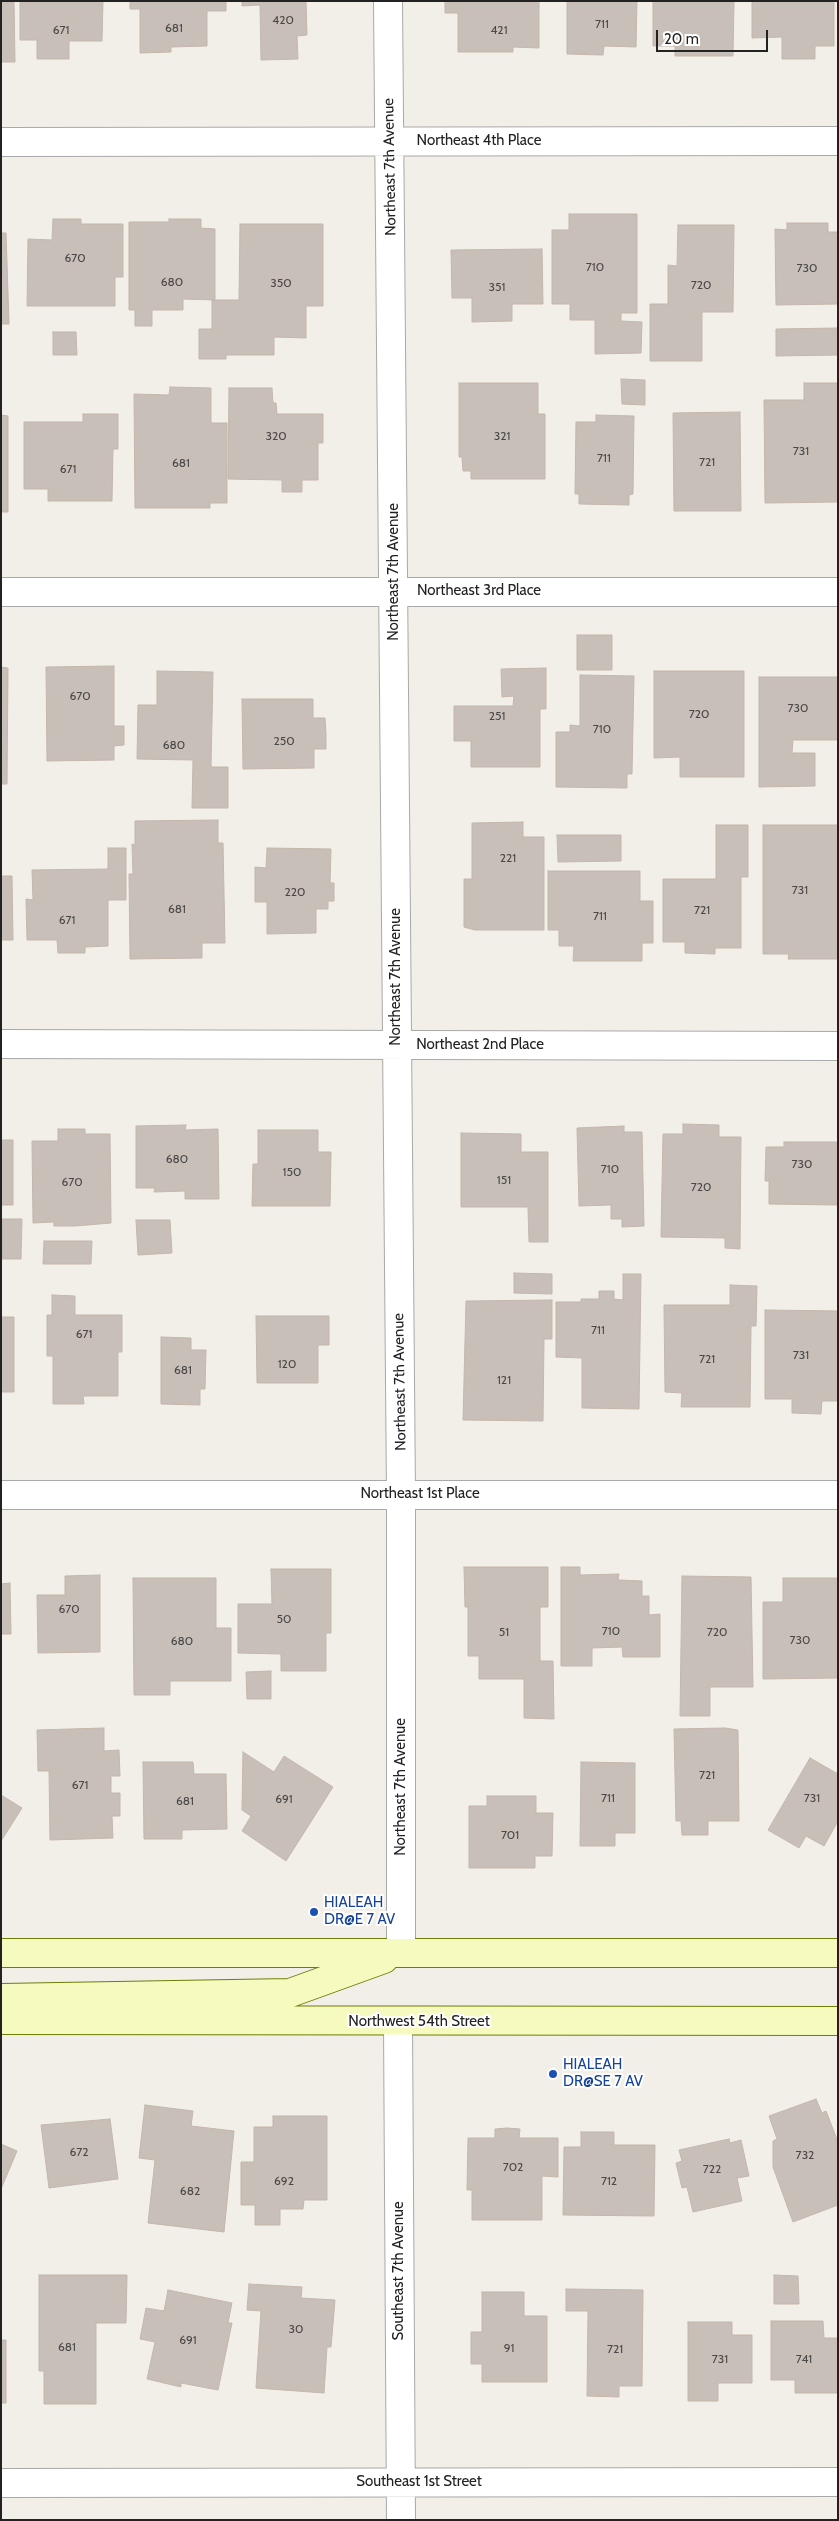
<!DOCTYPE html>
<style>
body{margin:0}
#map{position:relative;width:839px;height:2521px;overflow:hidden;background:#f2efe9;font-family:Cabin,sans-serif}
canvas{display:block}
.frame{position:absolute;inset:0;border:2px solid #222;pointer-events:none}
.scale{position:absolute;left:656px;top:30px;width:112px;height:22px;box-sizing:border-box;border:2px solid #222;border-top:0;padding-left:6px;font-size:15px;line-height:18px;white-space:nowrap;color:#222;-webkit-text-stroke:4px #fff;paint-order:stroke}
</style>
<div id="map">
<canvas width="839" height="2521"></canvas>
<div class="frame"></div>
<div class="scale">20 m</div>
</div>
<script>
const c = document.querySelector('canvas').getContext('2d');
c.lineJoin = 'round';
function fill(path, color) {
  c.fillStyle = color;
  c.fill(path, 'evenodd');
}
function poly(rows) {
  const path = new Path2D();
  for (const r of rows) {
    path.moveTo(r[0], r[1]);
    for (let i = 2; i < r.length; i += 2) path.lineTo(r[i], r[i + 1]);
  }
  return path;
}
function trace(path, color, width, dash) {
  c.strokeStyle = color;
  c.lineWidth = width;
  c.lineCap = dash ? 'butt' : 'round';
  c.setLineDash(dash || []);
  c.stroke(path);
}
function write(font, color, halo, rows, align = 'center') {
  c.font = font + ' Cabin,sans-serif';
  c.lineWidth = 4;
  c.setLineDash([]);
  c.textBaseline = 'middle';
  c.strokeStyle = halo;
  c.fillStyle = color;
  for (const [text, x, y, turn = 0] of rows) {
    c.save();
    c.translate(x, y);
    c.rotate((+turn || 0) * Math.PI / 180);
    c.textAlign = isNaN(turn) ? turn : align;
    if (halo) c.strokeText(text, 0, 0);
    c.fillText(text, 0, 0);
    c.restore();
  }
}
const building = poly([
 [1,1,14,1,15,62,1,62,1,1],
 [20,1,103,1,102,41,69,41,69,59,37,59,37,40,20,40,20,1],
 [130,1,226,1,226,11,207,11,207,46,171,47,171,52,140,53,140,9,130,9,130,1],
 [242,1,306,1,307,35,297,36,298,59,261,60,260,5,242,6,242,1],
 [445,1,539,1,539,48,513,47,513,52,458,52,458,13,445,13,445,1],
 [567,1,637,1,636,47,604,46,603,55,567,54,567,1],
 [653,1,734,1,733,56,675,56,675,46,653,46,653,1],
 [752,1,834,1,834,46,815,46,815,59,782,59,782,37,752,38,752,1],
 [569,214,637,214,637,313,621,313,621,321,642,322,641,353,595,354,595,320,570,320,570,304,552,304,552,230,569,230,569,214],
 [53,219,81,219,81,224,123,224,123,277,115,277,115,306,27,306,28,239,52,240,53,219],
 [169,219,201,219,201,228,215,229,215,300,183,299,183,310,152,310,152,326,135,326,135,310,129,310,129,222,169,222,169,219],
 [787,223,828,223,828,232,838,232,838,304,776,305,775,229,787,230,787,223],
 [240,224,323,224,323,306,306,306,306,338,274,337,274,355,226,355,226,359,199,359,199,329,212,329,212,300,239,300,240,224],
 [678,225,734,225,733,312,702,312,702,361,650,361,650,304,668,304,668,265,677,266,678,225],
 [1,233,6,233,9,324,1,324,1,233],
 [542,249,543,304,512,304,512,321,472,322,472,298,452,298,451,250,542,249],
 [838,328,838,355,776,356,776,329,838,328],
 [53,332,76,332,77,355,53,355,53,332],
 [621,379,645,380,645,405,622,404,621,379],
 [459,383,538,383,538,414,545,414,545,479,471,479,471,471,463,471,462,457,459,457,459,383],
 [804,383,838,383,838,502,765,503,764,400,804,400,804,383],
 [170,387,211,388,211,423,227,423,227,503,210,503,210,508,135,508,134,394,169,395,170,387],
 [229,388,272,388,273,403,276,403,277,414,323,414,323,443,318,443,318,480,302,480,302,492,282,492,282,480,228,479,229,388],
 [740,412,741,511,674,511,673,413,740,412],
 [83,414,118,414,118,449,113,449,112,501,48,501,48,489,24,489,24,422,83,422,83,414],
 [1,415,8,416,8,512,1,512,1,415],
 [596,415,634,416,633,494,629,495,629,505,579,504,579,494,575,494,576,422,596,422,596,415],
 [577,635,612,635,612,670,577,670,577,635],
 [114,666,114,726,124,726,124,745,114,746,114,760,47,761,46,667,114,666],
 [1,667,8,668,7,784,1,784,1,667],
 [546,668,546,709,540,709,540,767,471,767,471,741,454,741,454,706,513,706,514,696,502,697,501,669,546,668],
 [157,671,213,672,211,767,228,767,228,808,192,808,193,760,137,759,138,705,157,705,157,671],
 [654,671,744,671,744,777,680,777,680,757,654,758,654,671],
 [580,675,634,676,632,774,627,774,627,788,556,787,556,732,570,732,570,725,580,726,580,675],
 [759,677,838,677,838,740,793,740,792,753,815,753,815,786,759,787,759,677],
 [242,699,313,699,313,718,325,718,326,734,326,749,314,749,314,768,243,769,242,699],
 [218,820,218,843,223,843,225,943,202,943,202,958,130,959,129,874,133,874,132,844,135,845,135,821,218,820],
 [523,822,523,837,544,837,544,930,475,930,464,927,464,879,472,879,472,823,523,822],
 [716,825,748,825,748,877,741,877,741,948,715,948,715,954,685,953,685,942,663,942,663,879,716,879,716,825],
 [763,825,838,825,838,959,788,959,789,954,763,954,763,825],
 [557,835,621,835,621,861,558,862,557,835],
 [108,848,126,848,126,900,108,900,108,946,85,947,85,953,58,953,57,940,27,940,26,899,33,900,32,870,108,869,108,848],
 [267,848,331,849,330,883,334,883,334,901,328,901,328,909,316,909,316,933,267,934,267,902,255,902,255,867,266,868,267,848],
 [548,871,640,871,640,901,653,901,653,943,642,943,642,961,573,961,574,946,559,946,559,930,548,930,548,871],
 [1,876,12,876,13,940,1,940,1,876],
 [683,1124,719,1125,719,1137,741,1137,740,1249,725,1248,725,1238,661,1237,663,1134,683,1134,683,1124],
 [186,1125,185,1130,218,1129,219,1199,185,1199,185,1191,154,1192,155,1188,136,1188,136,1126,186,1125],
 [624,1126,624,1132,642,1132,644,1226,622,1227,622,1219,611,1219,611,1205,579,1206,577,1128,624,1126],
 [58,1129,85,1129,85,1134,110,1134,111,1223,75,1226,54,1226,54,1222,33,1223,32,1141,58,1141,58,1129],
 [258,1130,318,1130,318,1152,331,1152,330,1206,252,1206,253,1164,258,1164,258,1130],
 [461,1133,521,1134,521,1152,548,1152,548,1242,529,1242,528,1207,461,1207,461,1133],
 [1,1140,13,1140,13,1205,1,1205,1,1140],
 [784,1142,838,1142,838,1205,769,1204,769,1181,765,1181,766,1147,784,1147,784,1142],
 [2,1219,22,1219,21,1259,2,1259,2,1219],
 [136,1220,170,1220,172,1253,138,1255,136,1220],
 [44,1241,92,1241,91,1264,43,1264,44,1241],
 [514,1273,552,1274,552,1294,514,1293,514,1273],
 [623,1274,641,1274,639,1409,582,1408,582,1358,556,1357,556,1302,581,1302,581,1299,599,1299,599,1291,614,1291,614,1299,623,1300,623,1274],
 [730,1285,757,1286,756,1326,751,1326,750,1407,681,1407,682,1393,665,1392,664,1305,730,1305,730,1285],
 [52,1295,75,1296,75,1315,122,1315,122,1352,118,1352,118,1396,83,1396,84,1404,53,1404,53,1356,47,1356,47,1315,52,1315,52,1295],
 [552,1300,552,1339,544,1339,543,1421,463,1420,466,1301,552,1300],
 [765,1310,838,1311,838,1401,822,1401,821,1414,792,1413,792,1399,765,1399,765,1310],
 [256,1316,329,1316,329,1345,318,1345,318,1383,257,1383,256,1316],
 [1,1317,14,1317,14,1392,1,1392,1,1317],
 [161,1337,191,1338,191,1350,206,1350,205,1389,200,1389,200,1405,161,1404,161,1337],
 [464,1567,548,1567,548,1607,540,1607,540,1661,553,1661,554,1719,524,1718,524,1679,479,1679,479,1656,468,1656,468,1607,465,1607,464,1567],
 [561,1567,580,1567,580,1575,619,1574,618,1580,642,1581,642,1596,649,1596,649,1615,660,1614,660,1657,623,1657,622,1647,592,1648,592,1666,561,1666,561,1567],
 [271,1569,331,1569,331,1633,326,1633,326,1671,281,1671,281,1654,238,1653,238,1604,272,1604,271,1569],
 [100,1575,100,1652,38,1653,37,1595,65,1595,65,1576,100,1575],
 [682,1576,751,1577,753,1687,710,1687,710,1716,680,1716,682,1576],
 [133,1578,216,1578,216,1628,231,1628,231,1681,170,1681,170,1695,134,1695,133,1578],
 [783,1578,838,1578,838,1678,763,1679,763,1602,783,1602,783,1578],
 [10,1583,11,1634,1,1634,1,1584,10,1583],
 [271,1671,271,1699,247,1699,246,1672,271,1671],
 [104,1728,104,1751,119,1750,120,1776,111,1776,111,1793,120,1793,120,1816,112,1816,113,1838,50,1840,49,1771,38,1771,37,1730,104,1728],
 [725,1728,738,1730,739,1821,708,1821,708,1835,682,1835,681,1821,676,1821,674,1729,725,1728],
 [243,1752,274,1772,284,1756,333,1787,286,1861,242,1831,251,1816,242,1810,243,1752],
 [810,1758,838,1774,838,1821,824,1846,806,1836,799,1848,768,1830,810,1758],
 [143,1762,193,1762,194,1774,226,1774,227,1829,182,1830,182,1839,144,1839,143,1762],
 [581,1762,635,1763,635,1833,615,1833,615,1846,580,1846,581,1762],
 [1,1795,22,1808,1,1841,1,1795],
 [487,1796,536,1796,536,1813,553,1813,552,1856,535,1856,535,1868,469,1868,469,1806,487,1806,487,1796],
 [816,2099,822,2113,826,2111,838,2142,838,2205,793,2222,773,2167,773,2141,777,2139,769,2116,816,2099],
 [145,2105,193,2111,191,2126,234,2131,224,2232,148,2223,155,2160,139,2158,145,2105],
 [273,2116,327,2116,327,2200,304,2200,303,2209,280,2209,280,2225,255,2225,255,2205,241,2205,241,2162,254,2162,254,2127,273,2127,273,2116],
 [110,2119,118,2179,49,2188,41,2125,110,2119],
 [507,2128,520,2129,519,2138,558,2138,558,2177,542,2176,542,2220,472,2220,472,2190,467,2190,468,2138,495,2138,495,2129,507,2128],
 [581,2132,614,2132,614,2145,655,2145,654,2216,563,2215,564,2147,581,2147,581,2132],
 [729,2139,730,2143,741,2140,749,2176,737,2178,742,2201,693,2212,687,2187,682,2188,676,2163,682,2161,679,2150,729,2139],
 [1,2144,17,2151,1,2189,1,2144],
 [39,2275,127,2275,126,2323,96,2323,96,2404,44,2404,44,2371,39,2371,39,2275],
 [774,2275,798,2276,799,2304,774,2304,774,2275],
 [249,2284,302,2287,301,2298,335,2300,331,2347,327,2347,324,2393,256,2388,261,2311,247,2310,249,2284],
 [566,2289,643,2290,642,2386,619,2386,619,2397,587,2396,588,2311,566,2311,566,2289],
 [168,2290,232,2303,228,2323,232,2323,218,2390,181,2383,181,2387,147,2379,155,2342,140,2339,146,2308,164,2311,168,2290],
 [482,2292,524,2292,524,2316,547,2316,547,2382,482,2382,482,2364,471,2364,471,2332,482,2332,482,2292],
 [771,2321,823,2321,824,2338,838,2338,838,2393,795,2393,795,2380,771,2380,771,2321],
 [688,2322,732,2322,732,2335,752,2335,752,2383,718,2383,718,2401,688,2401,688,2322],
 [1,2340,6,2340,6,2403,1,2403,1,2340]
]);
const street = poly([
 [388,1,401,1494,401,1953],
 [1,142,838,141],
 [1,592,838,592],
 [1,1044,838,1046],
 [1,1495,838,1495],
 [398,2022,401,2520],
 [1,2483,838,2482]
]);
const secondary = poly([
 [1,1953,838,1953],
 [1,1998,290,1993,384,1959],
 [1,2020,838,2021]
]);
const markers = [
 [314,1912,5,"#1a4fb4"],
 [553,2074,5,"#1a4fb4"]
];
const numberNames = [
 ["420",283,20],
 ["711",602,24],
 ["681",174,28],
 ["671",61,30],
 ["421",499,30],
 ["670",75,258],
 ["710",595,267],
 ["730",807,268],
 ["680",172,282],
 ["350",281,283],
 ["720",701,285],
 ["351",497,287],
 ["320",276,436],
 ["321",502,436],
 ["731",801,451],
 ["711",604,458],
 ["721",707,462],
 ["681",181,463],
 ["671",68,469],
 ["670",80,696],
 ["730",798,708],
 ["720",699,714],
 ["251",497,716],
 ["710",602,729],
 ["250",284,741],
 ["680",174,745],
 ["221",508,858],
 ["731",800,890],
 ["220",295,892],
 ["681",177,909],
 ["721",702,910],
 ["711",600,916],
 ["671",67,920],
 ["680",177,1159],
 ["730",802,1164],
 ["710",610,1169],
 ["150",292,1172],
 ["151",504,1180],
 ["670",72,1182],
 ["720",701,1187],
 ["711",598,1330],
 ["671",84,1334],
 ["731",801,1355],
 ["721",707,1359],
 ["120",287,1364],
 ["681",183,1370],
 ["121",504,1380],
 ["670",69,1609],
 ["50",284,1619],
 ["710",611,1631],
 ["51",504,1632],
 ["720",717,1632],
 ["730",800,1640],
 ["680",182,1641],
 ["721",707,1775],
 ["671",80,1785],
 ["711",608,1798],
 ["731",812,1798],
 ["691",284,1799],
 ["681",185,1801],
 ["701",510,1835],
 ["672",79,2152],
 ["732",805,2155],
 ["702",513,2167],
 ["722",712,2169],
 ["692",284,2181],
 ["712",609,2181],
 ["682",190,2191],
 ["30",296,2329],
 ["691",188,2340],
 ["681",67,2347],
 ["91",509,2348],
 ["721",615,2349],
 ["731",720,2359],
 ["741",804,2359]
];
const streetNames = [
 ["Northeast 4th Place",479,141],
 ["Northeast 7th Avenue",390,167,-91],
 ["Northeast 7th Avenue",394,572,-90],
 ["Northeast 3rd Place",479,591],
 ["Northeast 7th Avenue",396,977,-90],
 ["Northeast 2nd Place",480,1045],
 ["Northeast 7th Avenue",400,1382,-91],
 ["Northeast 1st Place",420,1494],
 ["Northeast 7th Avenue",401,1787,-90],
 ["Northwest 54th Street",419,2022],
 ["Southeast 7th Avenue",399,2271,-90],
 ["Southeast 1st Street",419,2482]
];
const transitNames = [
 ["HIALEAH",324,1903],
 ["DR@E 7 AV",324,1920],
 ["HIALEAH",563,2065],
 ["DR@SE 7 AV",563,2082]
];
fill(building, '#c7bfb8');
trace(building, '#c4b6ab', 1);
trace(street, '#a9a9a9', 30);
trace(secondary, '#707d05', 30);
trace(street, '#fff', 28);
trace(secondary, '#f7fabf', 28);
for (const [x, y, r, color] of markers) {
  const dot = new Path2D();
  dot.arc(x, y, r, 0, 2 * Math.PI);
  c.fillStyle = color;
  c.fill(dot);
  trace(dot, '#fff', 2);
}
write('12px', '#4b4948', null, numberNames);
write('15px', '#222', '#fff', streetNames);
write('15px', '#164399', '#fff', transitNames, 'left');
</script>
